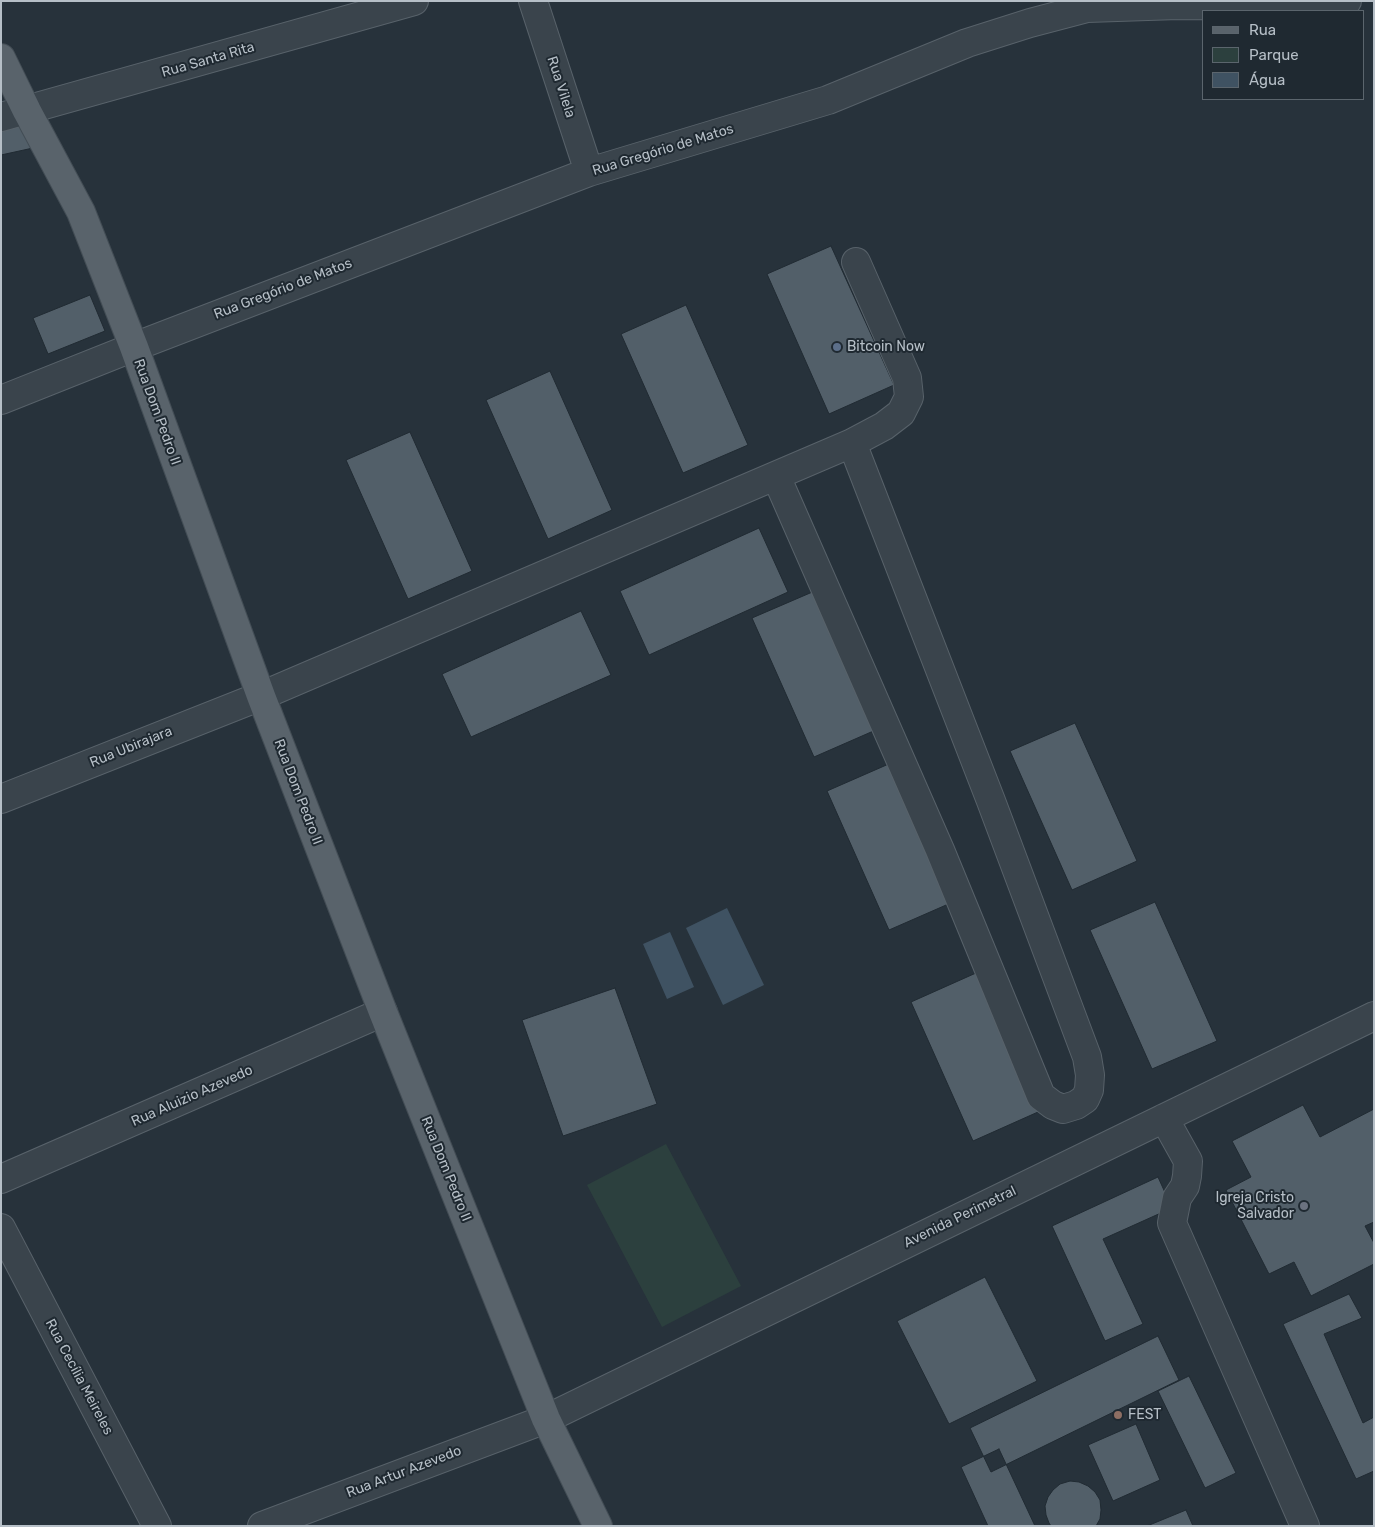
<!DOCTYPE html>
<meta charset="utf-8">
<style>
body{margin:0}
#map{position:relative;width:1375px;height:1527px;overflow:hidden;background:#27323b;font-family:Rubik,sans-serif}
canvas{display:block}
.frame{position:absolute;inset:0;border:2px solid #b6bfc7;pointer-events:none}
.legend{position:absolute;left:1202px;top:10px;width:162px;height:90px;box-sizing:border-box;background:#1f2931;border:1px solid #5b656d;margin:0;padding:6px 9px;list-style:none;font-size:15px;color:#b6bfc7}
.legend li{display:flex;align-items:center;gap:10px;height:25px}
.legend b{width:25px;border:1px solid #5b656d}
</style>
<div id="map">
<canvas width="1375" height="1527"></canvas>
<div class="frame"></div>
<ul class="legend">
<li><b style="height:6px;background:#59636b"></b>Rua</li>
<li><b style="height:14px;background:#2c403e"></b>Parque</li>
<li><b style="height:14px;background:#3f5262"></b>Água</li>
</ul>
</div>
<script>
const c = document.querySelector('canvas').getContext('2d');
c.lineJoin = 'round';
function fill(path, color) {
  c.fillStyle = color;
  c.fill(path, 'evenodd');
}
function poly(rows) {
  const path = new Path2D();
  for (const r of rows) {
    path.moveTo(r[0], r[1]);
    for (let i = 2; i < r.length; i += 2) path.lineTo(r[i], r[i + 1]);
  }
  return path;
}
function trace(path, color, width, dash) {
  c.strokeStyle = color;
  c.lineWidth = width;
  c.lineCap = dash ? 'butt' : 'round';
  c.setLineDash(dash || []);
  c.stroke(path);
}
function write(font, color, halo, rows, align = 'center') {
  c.font = font + ' Rubik,sans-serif';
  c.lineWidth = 4;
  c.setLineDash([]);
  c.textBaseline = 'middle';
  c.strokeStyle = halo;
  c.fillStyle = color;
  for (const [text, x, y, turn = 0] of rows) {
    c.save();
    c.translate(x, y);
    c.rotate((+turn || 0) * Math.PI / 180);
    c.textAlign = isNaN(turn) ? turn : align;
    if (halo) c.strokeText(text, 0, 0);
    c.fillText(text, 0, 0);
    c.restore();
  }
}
const green = poly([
 [666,1144,741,1286,662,1327,587,1185]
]);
const water = poly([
 [727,908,764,985,723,1005,686,928],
 [670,932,694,987,667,999,643,944]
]);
const building = poly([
 [22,120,33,148,1,155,1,126,22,120],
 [831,246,894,385,829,414,767,274,831,246],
 [90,295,105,331,48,354,33,318,90,295],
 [686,305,748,445,683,473,621,334,686,305],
 [550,371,612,510,548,539,486,400,550,371],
 [410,432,472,571,408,599,346,460,410,432],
 [759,528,788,592,649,655,620,591,759,528],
 [817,590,878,729,814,757,752,618,817,590],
 [581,611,611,675,471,737,442,674,581,611],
 [1075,723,1137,861,1072,890,1010,751,1075,723],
 [891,763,953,902,889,930,827,791,891,763],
 [1155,902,1217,1041,1152,1069,1090,930,1155,902],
 [976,973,1038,1112,973,1141,911,1002,976,973],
 [615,988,657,1104,563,1136,522,1020,615,988],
 [1303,1105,1320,1137,1374,1109,1374,1222,1365,1226,1374,1243,1374,1264,1311,1296,1294,1262,1269,1274,1226,1190,1251,1177,1232,1141,1303,1105],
 [1158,1177,1172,1208,1103,1239,1143,1324,1105,1341,1052,1226,1158,1177],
 [985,1277,1037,1381,949,1424,897,1321,985,1277],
 [1349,1294,1362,1318,1324,1334,1363,1423,1374,1417,1374,1471,1356,1479,1283,1324,1349,1294],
 [1158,1336,1179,1380,991,1472,970,1428,1158,1336],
 [1189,1376,1236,1473,1205,1488,1158,1391,1189,1376],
 [1136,1424,1160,1480,1113,1501,1088,1445,1136,1424],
 [999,1449,1035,1526,988,1526,961,1467,999,1449],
 [1070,1481,1079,1482,1088,1486,1095,1492,1100,1500,1101,1510,1100,1519,1096,1526,1051,1526,1049,1523,1046,1515,1045,1506,1048,1497,1053,1490,1060,1484,1070,1481],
 [1186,1510,1193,1526,1147,1526,1186,1510]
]);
const minor = poly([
 [533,1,589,172],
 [1,117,414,1],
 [1,400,134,347,589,172,828,100,967,43,1030,23,1087,8,1178,5,1320,6,1347,1],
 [776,476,940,850,1041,1096,1053,1105,1063,1109,1076,1105,1085,1099,1089,1090,1090,1075,1087,1057,991,801,852,443],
 [1,799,261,696,852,443,884,426,901,413,909,397,907,378,856,262],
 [1164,1118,1188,1161,1187,1176,1185,1186,1177,1198,1172,1223,1305,1526],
 [1,1179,383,1012],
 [1,1228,157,1526],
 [262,1526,546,1419,1374,1016]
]);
const major = poly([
 [1,58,27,111,81,212,134,347,261,696,383,1012,546,1419,598,1526]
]);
const markers = [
 [837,347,5,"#5c6f8a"],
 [1304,1206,5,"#6b7280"],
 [1118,1415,5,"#8d6e63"]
];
const streetNames = [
 ["Rua Santa Rita",208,60,-16],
 ["Rua Vilela",561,87,72],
 ["Rua Gregório de Matos",663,150,-17],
 ["Rua Gregório de Matos",283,289,-21],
 ["Rua Dom Pedro II",157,412,70],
 ["Rua Ubirajara",131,747,-22],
 ["Rua Dom Pedro II",298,792,69],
 ["Rua Aluizio Azevedo",192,1096,-24],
 ["Rua Dom Pedro II",446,1169,68],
 ["Avenida Perimetral",960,1217,-26],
 ["Rua Cecília Meireles",79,1377,62],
 ["Rua Artur Azevedo",404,1472,-21]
];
const poiNames = [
 ["Bitcoin Now",847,347],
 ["Igreja Cristo",1294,1198,"right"],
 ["Salvador",1294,1214,"right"],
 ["FEST",1128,1415]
];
fill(green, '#2c403e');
fill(water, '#3f5262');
fill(building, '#525f69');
trace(building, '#212b33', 1);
trace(minor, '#58626a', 30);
trace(major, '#434d55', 30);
trace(minor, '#3a444c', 28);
trace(major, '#59636b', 28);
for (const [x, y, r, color] of markers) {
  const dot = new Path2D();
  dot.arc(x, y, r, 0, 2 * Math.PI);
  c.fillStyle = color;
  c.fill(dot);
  trace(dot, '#1f2931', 2);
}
write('14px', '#b6bfc7', '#1f2931', streetNames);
write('14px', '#b6bfc7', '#1f2931', poiNames, 'left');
</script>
